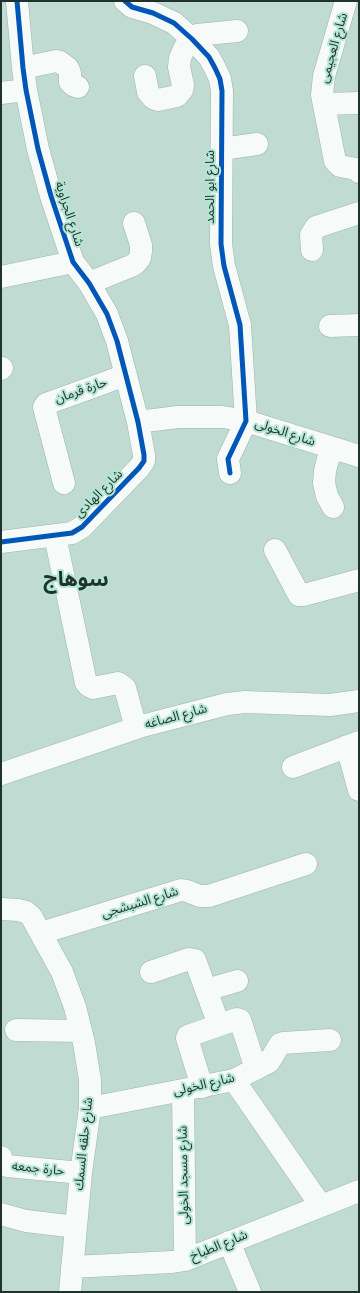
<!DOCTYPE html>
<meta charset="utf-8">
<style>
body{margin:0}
#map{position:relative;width:360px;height:1293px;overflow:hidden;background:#c0dbd2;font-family:"Varela Round",sans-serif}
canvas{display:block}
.frame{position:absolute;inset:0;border:2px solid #1f332c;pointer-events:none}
</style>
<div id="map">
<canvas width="360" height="1293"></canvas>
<div class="frame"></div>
</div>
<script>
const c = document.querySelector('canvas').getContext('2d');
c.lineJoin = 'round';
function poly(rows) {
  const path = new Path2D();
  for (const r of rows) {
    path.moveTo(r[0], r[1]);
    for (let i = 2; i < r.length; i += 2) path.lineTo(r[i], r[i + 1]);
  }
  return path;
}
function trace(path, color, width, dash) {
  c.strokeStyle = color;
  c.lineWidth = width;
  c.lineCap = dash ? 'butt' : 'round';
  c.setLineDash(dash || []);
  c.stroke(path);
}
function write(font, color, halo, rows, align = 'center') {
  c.font = font + ' "Varela Round","Noto Sans Arabic",sans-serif';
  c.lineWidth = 4;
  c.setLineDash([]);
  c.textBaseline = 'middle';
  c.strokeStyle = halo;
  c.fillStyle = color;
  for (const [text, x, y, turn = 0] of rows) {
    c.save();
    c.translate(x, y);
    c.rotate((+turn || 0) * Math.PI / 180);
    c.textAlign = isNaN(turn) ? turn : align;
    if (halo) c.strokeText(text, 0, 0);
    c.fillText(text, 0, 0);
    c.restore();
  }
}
const minor = poly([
 [125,1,132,7,153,13,174,23,192,39,209,57,215,68,220,79,222,91,221,244,224,266,240,325,246,421,228,459,230,473],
 [346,1,324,76,322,95,335,161,340,166,356,169,359,172],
 [23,68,56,61,60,62,68,68,70,73,70,82,73,85,78,87],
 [145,76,148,92,153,98,158,100,177,96,182,90,183,85,179,67,180,58,185,47,197,35,237,31],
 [1,93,26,90],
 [324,104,359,103],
 [222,149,257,144],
 [312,250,311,235,316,227,359,213],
 [1,277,73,262],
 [89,283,131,266,136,263,140,258,141,251,141,245,134,223],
 [330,326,359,325],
 [1,369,2,368],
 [138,422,178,417,223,417,246,421,359,456],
 [64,483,45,411,44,407,46,404,126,375],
 [333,507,327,496,324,483,325,471,328,459,334,449],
 [55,536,86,683,89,686,93,688,118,683,125,688,136,728],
 [1,542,72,533,82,527,139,468,144,461,144,455,138,422,117,341,107,314,89,283,73,262,51,196,38,149,26,90,23,68,17,1],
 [275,550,299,595,304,595,359,580],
 [347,746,359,790],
 [293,767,359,742],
 [1,774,142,726,227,704,245,702,330,705,359,701],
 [1,909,18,910,26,912,31,916,62,972,75,1007,84,1043,90,1080,90,1108,81,1173,70,1292],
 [41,933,181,890,187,891,200,896,209,896,306,864],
 [151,972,189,959,195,960,219,1025],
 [206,990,237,981],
 [16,1030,81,1031],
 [234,1080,321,1206],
 [202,1087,187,1038,188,1036,237,1019,240,1020,256,1069],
 [183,1090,185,1260],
 [90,1108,234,1080,269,1062,280,1044,283,1043,330,1040],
 [1,1157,2,1161,7,1166,81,1173],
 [1,1214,26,1221,76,1227],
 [229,1242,250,1292],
 [72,1267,172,1262,185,1260,359,1191]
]);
const cycleway = poly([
 [125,1,132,7,153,13,174,23,192,39,209,57,215,68,220,79,222,91,221,244,224,266,240,325,246,421,228,459,230,473],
 [1,542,72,533,82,527,139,468,144,461,144,455,138,422,117,341,107,314,89,283,73,262,51,196,38,149,26,90,23,68,17,1]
]);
const streetNames = [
 ["شارع العجيمى",334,48,-74],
 ["شارع ابو الحمد",211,187,-90],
 ["شارع الجراوية",69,214,72],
 ["حارة قرمان",81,391,-19],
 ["شارع الخولى",285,433,18],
 ["شارع الهادى",99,494,-45],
 ["شارع الصاغه",176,717,-15],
 ["شارع الشبشجى",140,903,-17],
 ["شارع الخولى",204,1085,-13],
 ["شارع حلقه السمك",84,1144,-84],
 ["حارة جمعه",38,1169,6],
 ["شارع مسجد الخولى",184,1175,-91],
 ["شارع الطباخ",219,1246,-22]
];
const townNames = [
 ["سوهاج",76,580]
];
trace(minor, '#9db3ac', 23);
trace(minor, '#f6faf8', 22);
trace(cycleway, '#0057b8', 5);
write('13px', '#1f332c', '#b5e6d5', streetNames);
write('bold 21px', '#1f332c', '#b5e6d5', townNames);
</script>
